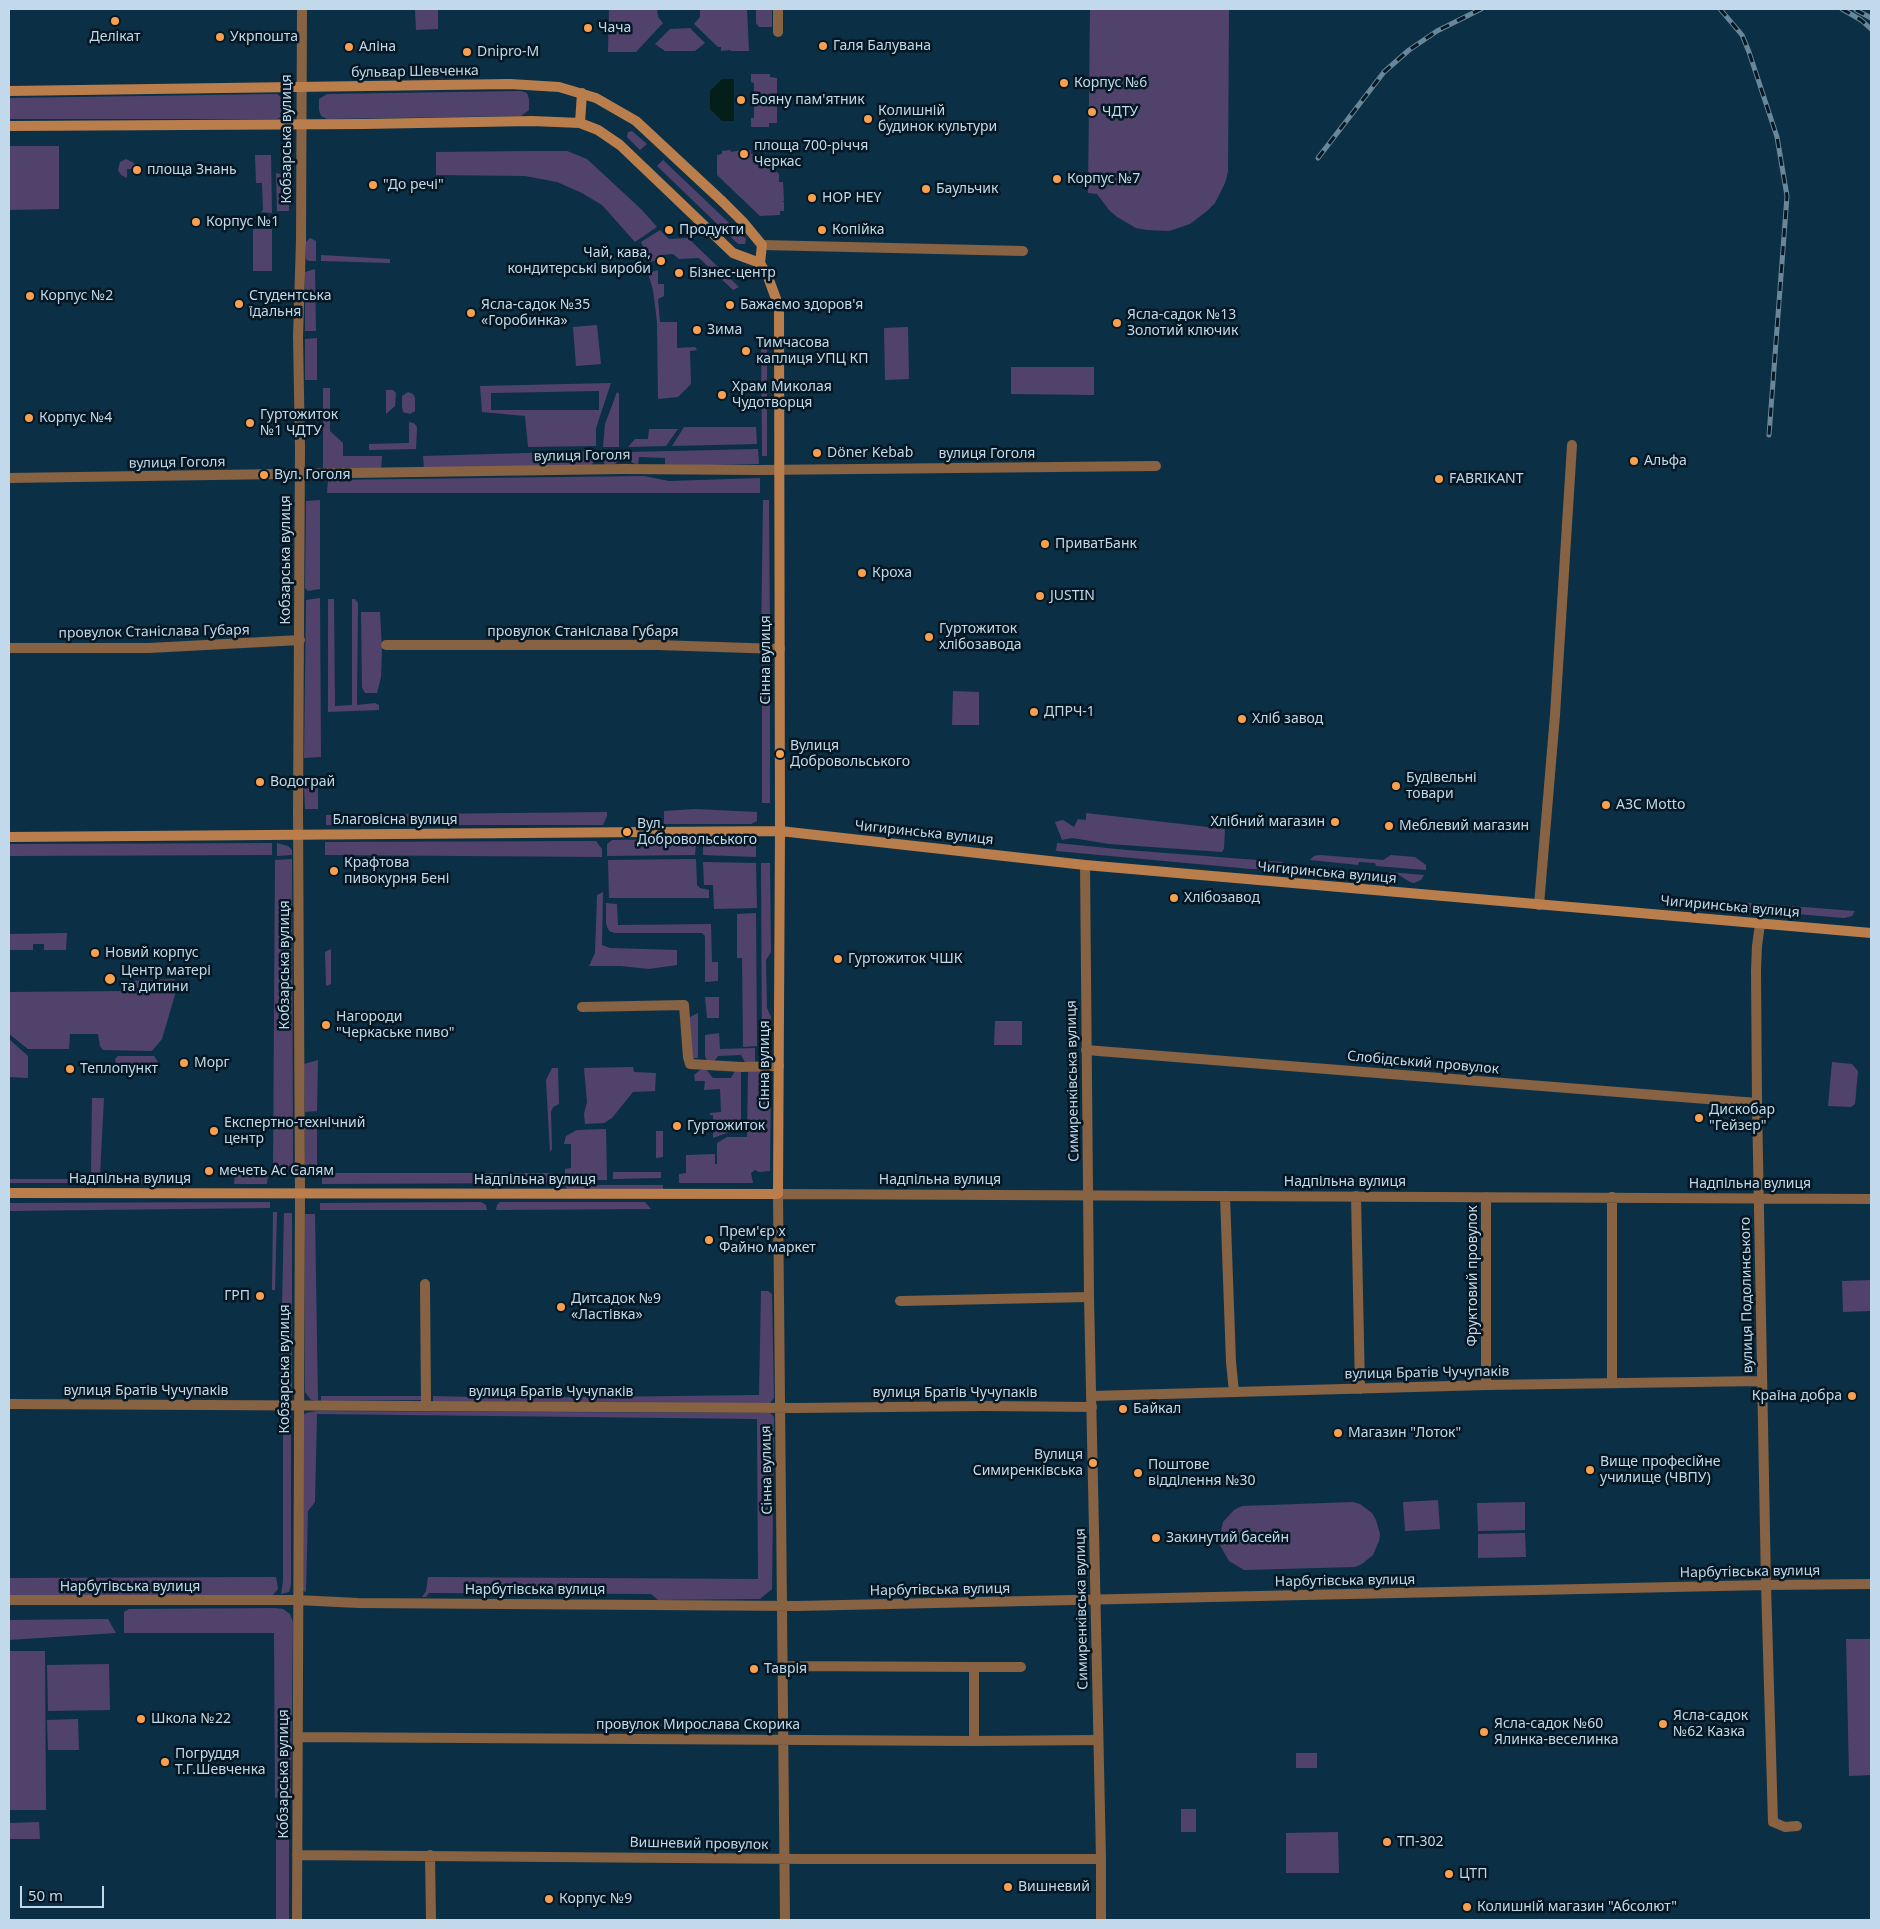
<!DOCTYPE html>
<meta charset="utf-8">
<style>
body{margin:0}
#map{position:relative;width:1880px;height:1929px;overflow:hidden;background:#0b3046;font-family:"Noto Sans",sans-serif}
canvas{display:block}
.frame{position:absolute;inset:0;border:10px solid #c1d9ea;pointer-events:none}
.scale{position:absolute;left:20px;top:1886px;width:84px;height:22px;box-sizing:border-box;border:2px solid #c1d9ea;border-top:0;padding-left:6px;font-size:15px;line-height:18px;white-space:nowrap;color:#c1d9ea;-webkit-text-stroke:4px #041723;paint-order:stroke}
</style>
<div id="map">
<canvas width="1880" height="1929"></canvas>
<div class="frame"></div>
<div class="scale">50 m</div>
</div>
<script>
const c = document.querySelector('canvas').getContext('2d');
c.lineJoin = 'round';
function fill(path, color) {
  c.fillStyle = color;
  c.fill(path, 'evenodd');
}
function poly(rows) {
  const path = new Path2D();
  for (const r of rows) {
    path.moveTo(r[0], r[1]);
    for (let i = 2; i < r.length; i += 2) path.lineTo(r[i], r[i + 1]);
  }
  return path;
}
function trace(path, color, width, dash) {
  c.strokeStyle = color;
  c.lineWidth = width;
  c.lineCap = dash ? 'butt' : 'round';
  c.setLineDash(dash || []);
  c.stroke(path);
}
function write(font, color, halo, rows, align = 'center') {
  c.font = font + ' "Noto Sans",sans-serif';
  c.lineWidth = 5;
  c.setLineDash([]);
  c.textBaseline = 'middle';
  c.strokeStyle = halo;
  c.fillStyle = color;
  for (const [text, x, y, turn = 0] of rows) {
    c.save();
    c.translate(x, y);
    c.rotate((+turn || 0) * Math.PI / 180);
    c.textAlign = isNaN(turn) ? turn : align;
    if (halo) c.strokeText(text, 0, 0);
    c.fillText(text, 0, 0);
    c.restore();
  }
}
const green = poly([
 [415,9,457,9,438,10,438,29,416,30],
 [609,9,657,9,658,17,663,23,636,52,608,52],
 [700,9,747,9,749,51,731,51,730,50,721,51,721,47,718,47,694,24,700,17],
 [756,9,772,9,772,27,759,27,756,23],
 [1090,9,1229,9,1228,172,1225,183,1215,203,1207,211,1190,224,1169,231,1147,230,1136,228,1117,217,1109,210,1097,194,1088,193],
 [690,28,705,43,695,51,665,51,655,44,670,29],
 [751,74,770,74,770,77,777,78,777,123,769,123,769,127,751,127,751,118,754,118,754,83,751,82],
 [521,91,527,93,529,99,529,110,521,116,327,119,321,116,319,110,319,99,327,94],
 [277,94,285,100,285,110,283,116,277,119,9,119,9,98],
 [632,131,647,144,640,150,627,137,628,132],
 [9,146,59,146,59,209,9,210],
 [730,150,731,152,741,150,741,152,751,150,751,154,758,154,779,174,779,182,783,182,784,201,782,202,784,202,784,211,780,211,780,215,760,216,717,175,717,155,722,154,722,151],
 [530,151,567,151,587,159,642,210,657,227,635,242,602,205,582,193,557,182,525,176,436,175,436,152],
 [255,155,271,155,272,213,261,212,263,210,262,183,256,183],
 [126,159,134,163,136,169,127,169,127,178,121,175,118,170,120,162],
 [663,160,744,237,746,239,745,244,738,244,657,166],
 [276,173,285,175,289,179,289,211,277,211],
 [253,229,272,229,272,271,253,271],
 [660,230,669,239,688,238,739,287,733,290,699,258,679,259,673,254,660,255,660,259,650,262,641,242],
 [310,238,316,241,316,261,308,261,306,259,306,242],
 [321,255,390,259,390,263,321,261],
 [315,269,316,331,305,331,305,272],
 [658,270,658,284,664,284,664,296,658,299,660,322,677,322,677,348,695,347,697,350,690,351,691,384,678,397,658,399,657,322,653,290,648,273],
 [597,325,601,364,576,366,573,327],
 [908,327,909,379,885,380,884,328],
 [317,338,317,380,305,380,305,339],
 [767,338,767,456,762,456,761,339],
 [1011,367,1094,367,1094,395,1011,394],
 [611,383,596,428,596,446,528,447,525,416,482,412,480,386],
 [599,391,599,410,491,410,491,393],
 [323,388,330,388,330,431,343,443,343,456,382,456,381,470,323,469],
 [386,390,393,390,396,393,395,406,386,414],
 [408,392,413,394,415,398,415,411,410,414,403,412,402,407,402,396],
 [617,392,619,394,619,447,603,447,605,424],
 [409,422,414,423,417,427,416,449,369,450,369,444,409,443],
 [684,427,756,427,757,444,672,446],
 [649,429,678,429,666,446,628,447,635,439,648,439],
 [758,449,759,464,665,466,665,458,639,457,638,465,633,463,628,458,628,452],
 [595,451,595,460,591,466,424,468,423,456],
 [602,451,620,451,619,460,615,464,606,465,603,462],
 [644,476,669,481,760,478,760,493,327,493,328,480],
 [320,500,320,589,308,591,305,588,306,501],
 [763,500,769,500,770,637,767,642,761,644],
 [320,598,321,757,304,758,306,600],
 [328,599,334,599,335,706,352,705,352,599,355,599,358,603,357,705,375,703,379,705,379,710,328,712],
 [361,612,380,612,382,649,381,677,377,693,365,693,362,687],
 [762,654,767,655,770,659,770,803,762,803],
 [953,691,979,692,979,725,952,725],
 [304,787,318,787,318,809,305,809],
 [695,809,757,812,757,821,751,824,664,824,664,811],
 [607,812,607,816,603,825,326,825,326,815],
 [1086,813,1225,829,1224,849,1222,852,1109,844,1072,838,1062,840,1055,822,1063,820,1074,827,1078,819,1086,820],
 [691,839,696,844,695,855,607,856,607,844,612,840],
 [706,840,756,840,756,857,703,855,703,842],
 [596,841,602,849,602,857,325,855,325,842],
 [272,843,272,855,9,856,10,844],
 [277,843,288,846,292,850,292,855,277,856],
 [1057,843,1127,850,1283,862,1274,869,1251,869,1056,851],
 [1320,855,1383,860,1391,855,1415,857,1426,865,1426,870,1376,866,1375,863,1359,862,1358,865,1310,860,1314,856],
 [292,859,293,1169,273,1170,275,860],
 [696,859,697,885,700,888,709,890,709,898,609,898,608,860],
 [703,862,756,863,757,908,714,909,713,885,704,885],
 [761,863,770,863,771,952,766,960,767,1008,771,1017,771,1056,768,1061,762,1061],
 [1389,872,1424,875,1421,880,1414,883,1410,882,1399,875,1389,875],
 [603,892,602,945,610,948,677,950,677,965,649,969,620,966,589,966,595,953,597,895],
 [1739,902,1855,911,1852,916,1844,918,1797,914,1797,911,1788,909,1787,912,1738,909],
 [606,903,617,904,618,925,711,924,712,962,718,962,718,981,705,982,705,936,702,933,615,933,609,931,606,924],
 [756,913,757,1046,743,1047,742,958,737,958,737,914],
 [67,933,66,950,44,950,44,944,33,944,33,950,9,950,9,934],
 [331,949,331,984,326,986,325,952],
 [174,979,177,983,177,988,162,1039,152,1051,103,1050,100,1046,98,1034,70,1034,69,1049,28,1049,9,1034,9,992,128,991,130,981],
 [705,997,719,997,719,1018,707,1018],
 [698,1013,698,1058,691,1058,690,1017],
 [995,1021,1022,1021,1022,1045,994,1045],
 [719,1033,720,1049,755,1048,755,1064,746,1064,741,1055,718,1056,713,1063,707,1061,705,1056,705,1035],
 [9,1039,28,1056,28,1078,9,1077],
 [118,1056,154,1056,158,1062,159,1067,152,1073,131,1072,116,1065,115,1059],
 [318,1060,317,1111,305,1112,304,1064],
 [1832,1062,1852,1064,1858,1071,1855,1104,1851,1107,1828,1106],
 [633,1067,634,1072,656,1073,655,1091,633,1092,612,1118,604,1123,585,1124,584,1114,587,1102,584,1068],
 [552,1068,558,1068,559,1104,553,1107,551,1112,552,1149,550,1152,546,1080],
 [706,1069,713,1078,731,1078,736,1069,741,1070,741,1128,713,1138,713,1115,710,1115,710,1113,721,1112,720,1089,704,1090,705,1081,695,1081,694,1075,700,1070],
 [767,1069,771,1074,770,1171,759,1172,755,1170,751,1173,753,1183,679,1183,679,1174,686,1173,686,1155,715,1154,715,1164,717,1164,717,1143,727,1137,747,1137,748,1073,750,1070],
 [92,1098,104,1098,100,1175,91,1174],
 [305,1120,317,1120,317,1169,305,1169],
 [606,1129,607,1180,565,1180,565,1169,571,1168,571,1144,564,1144,566,1136,577,1130],
 [656,1131,663,1131,663,1157,656,1158],
 [613,1172,661,1172,661,1178,613,1179],
 [322,1173,553,1173,551,1181,547,1183,322,1184],
 [268,1174,267,1184,234,1184,235,1175],
 [191,1177,192,1184,111,1184,112,1179],
 [9,1179,104,1179,103,1183,9,1183],
 [565,1185,663,1185,663,1194,568,1191],
 [270,1202,270,1208,9,1211,9,1203],
 [481,1202,486,1205,487,1210,320,1210,320,1203],
 [500,1202,645,1202,651,1209,496,1210,497,1205],
 [273,1212,277,1212,275,1290,272,1290],
 [284,1213,292,1213,292,1392,289,1398,280,1402],
 [305,1214,315,1214,318,1401,311,1400,305,1392],
 [1871,1280,1871,1311,1843,1312,1842,1281],
 [761,1291,768,1291,772,1294,774,1398,770,1403,433,1403,433,1396,512,1398,759,1395],
 [321,1396,424,1396,424,1400,321,1401],
 [283,1410,288,1411,291,1416,291,1585,289,1592,281,1594,283,1581],
 [316,1411,770,1413,774,1417,772,1589,760,1599,658,1600,651,1594,429,1593,426,1597,422,1597,426,1591,428,1577,758,1579,757,1419,317,1414,315,1502,308,1511,306,1592,303,1591,302,1416,306,1413],
 [1438,1500,1440,1529,1405,1531,1403,1502],
 [1353,1502,1360,1504,1372,1513,1376,1520,1380,1534,1379,1541,1373,1555,1362,1564,1355,1567,1244,1570,1229,1561,1221,1547,1219,1539,1223,1522,1234,1510,1242,1506],
 [1525,1502,1525,1530,1478,1531,1477,1503],
 [1525,1533,1526,1557,1478,1558,1478,1534],
 [276,1577,278,1589,272,1596,9,1596,9,1578],
 [275,1608,283,1609,290,1614,293,1622,291,1795,275,1798,274,1633,124,1633,124,1612,129,1609],
 [108,1619,116,1633,9,1640,9,1620],
 [1846,1639,1871,1639,1871,1775,1849,1776],
 [9,1651,45,1651,46,1810,9,1810],
 [109,1664,110,1710,48,1711,47,1665],
 [78,1719,79,1750,48,1750,47,1720],
 [1296,1753,1317,1753,1317,1768,1296,1768],
 [1181,1809,1196,1809,1196,1832,1181,1832],
 [276,1816,289,1819,289,1920,276,1920],
 [39,1822,40,1839,9,1839,9,1823],
 [1338,1832,1339,1873,1286,1873,1286,1833]
]);
const water = poly([
 [722,79,734,79,734,121,722,121,710,109,710,91]
]);
const minor = poly([
 [778,32,778,9],
 [762,245,1023,251],
 [9,478,623,469,760,470,1156,466],
 [386,645,657,645,780,649],
 [9,648,149,648,300,640],
 [1539,905,1555,715,1572,445],
 [1760,924,1757,946,1756,971,1757,1103,1766,1585,1773,1822,1785,1827,1797,1826],
 [582,1007,684,1005,688,1057,690,1064,742,1067,779,1066],
 [1086,1050,1757,1103],
 [1225,1196,1231,1362,1234,1392],
 [1356,1196,1360,1389],
 [1486,1197,1486,1385],
 [1612,1197,1612,1383],
 [425,1284,426,1405],
 [900,1301,1089,1297],
 [1092,1396,1486,1385,1762,1381],
 [9,1404,797,1408,984,1406,1092,1407],
 [9,1600,297,1600,358,1603,797,1606,1766,1585,1871,1584],
 [783,1666,974,1667,974,1741],
 [974,1667,1021,1667],
 [298,1737,974,1741,1098,1740],
 [297,1855,803,1859,1101,1859],
 [430,1855,431,1920],
 [297,1920,300,1193,298,812,300,448,298,337,301,240,302,9],
 [785,1920,778,1194,1871,1199]
]);
const tertiary = poly([
 [1085,865,1089,1297,1101,1859,1101,1920]
]);
const secondary = poly([
 [9,91,510,84,559,87,596,98,636,121,723,202,743,222,762,245,760,263,768,277,779,307,780,831,778,1194,9,1193],
 [580,123,582,93],
 [9,126,363,124,532,121,580,123,598,130,620,145,733,253,760,263],
 [9,837,780,831,1085,865,1871,933]
]);
const rail = poly([
 [1720,9,1742,35,1749,52,1777,137,1787,196,1769,435],
 [1842,9,1861,20,1871,29],
 [1856,10,1871,18],
 [1318,158,1384,72,1409,50,1437,31,1481,9]
]);
const markers = [
 [115,21,5,"#fa9f4e"],
 [588,28,5,"#fa9f4e"],
 [220,37,5,"#fa9f4e"],
 [823,46,5,"#fa9f4e"],
 [349,47,5,"#fa9f4e"],
 [467,52,5,"#fa9f4e"],
 [1064,83,5,"#fa9f4e"],
 [741,100,5,"#fa9f4e"],
 [1092,112,5,"#fa9f4e"],
 [868,119,5,"#fa9f4e"],
 [744,154,5,"#fa9f4e"],
 [137,170,5,"#fa9f4e"],
 [1057,179,5,"#fa9f4e"],
 [373,185,5,"#fa9f4e"],
 [926,189,5,"#fa9f4e"],
 [812,198,5,"#fa9f4e"],
 [196,222,5,"#fa9f4e"],
 [669,230,5,"#fa9f4e"],
 [822,230,5,"#fa9f4e"],
 [661,261,5,"#fa9f4e"],
 [679,273,5,"#fa9f4e"],
 [30,296,5,"#fa9f4e"],
 [239,304,5,"#fa9f4e"],
 [730,305,5,"#fa9f4e"],
 [471,313,5,"#fa9f4e"],
 [1117,323,5,"#fa9f4e"],
 [697,330,5,"#fa9f4e"],
 [746,351,5,"#fa9f4e"],
 [722,395,5,"#fa9f4e"],
 [29,418,5,"#fa9f4e"],
 [250,423,5,"#fa9f4e"],
 [817,453,5,"#fa9f4e"],
 [1634,461,5,"#fa9f4e"],
 [264,475,5,"#fa9f4e"],
 [1439,479,5,"#fa9f4e"],
 [1045,544,5,"#fa9f4e"],
 [862,573,5,"#fa9f4e"],
 [1040,596,5,"#fa9f4e"],
 [929,637,5,"#fa9f4e"],
 [1034,712,5,"#fa9f4e"],
 [1242,719,5,"#fa9f4e"],
 [780,754,5,"#fa9f4e"],
 [260,782,5,"#fa9f4e"],
 [1396,786,5,"#fa9f4e"],
 [1606,805,5,"#fa9f4e"],
 [1335,822,5,"#fa9f4e"],
 [1389,826,5,"#fa9f4e"],
 [627,832,5,"#fa9f4e"],
 [334,871,5,"#fa9f4e"],
 [1174,898,5,"#fa9f4e"],
 [95,953,5,"#fa9f4e"],
 [838,959,5,"#fa9f4e"],
 [110,979,6,"#fa9f4e"],
 [326,1025,5,"#fa9f4e"],
 [184,1063,5,"#fa9f4e"],
 [70,1069,5,"#fa9f4e"],
 [1699,1118,5,"#fa9f4e"],
 [677,1126,5,"#fa9f4e"],
 [214,1131,5,"#fa9f4e"],
 [209,1171,5,"#fa9f4e"],
 [709,1240,5,"#fa9f4e"],
 [260,1296,5,"#fa9f4e"],
 [561,1307,5,"#fa9f4e"],
 [1852,1396,5,"#fa9f4e"],
 [1123,1409,5,"#fa9f4e"],
 [1338,1433,5,"#fa9f4e"],
 [1093,1463,5,"#fa9f4e"],
 [1590,1470,5,"#fa9f4e"],
 [1138,1473,5,"#fa9f4e"],
 [1156,1538,5,"#fa9f4e"],
 [754,1669,5,"#fa9f4e"],
 [141,1719,5,"#fa9f4e"],
 [1663,1724,5,"#fa9f4e"],
 [1484,1732,5,"#fa9f4e"],
 [165,1762,5,"#fa9f4e"],
 [1387,1842,5,"#fa9f4e"],
 [1449,1874,5,"#fa9f4e"],
 [1008,1887,5,"#fa9f4e"],
 [549,1899,5,"#fa9f4e"],
 [1467,1907,5,"#fa9f4e"]
];
const poiNames = [
 ["Чача",598,28],
 ["Делікат",115,37,"center"],
 ["Укрпошта",230,37],
 ["Галя Балувана",833,46],
 ["Аліна",359,47],
 ["Dnipro-M",477,52],
 ["Корпус №6",1074,83],
 ["Бояну пам'ятник",751,100],
 ["Колишній",878,111],
 ["будинок культури",878,127],
 ["ЧДТУ",1102,112],
 ["площа 700-річчя",754,146],
 ["Черкас",754,162],
 ["площа Знань",147,170],
 ["Корпус №7",1067,179],
 ["\"До речі\"",383,185],
 ["Баульчик",936,189],
 ["HOP HEY",822,198],
 ["Корпус №1",206,222],
 ["Продукти",679,230],
 ["Копійка",832,230],
 ["Чай, кава,",651,253,"right"],
 ["кондитерські вироби",651,269,"right"],
 ["Бізнес-центр",689,273],
 ["Корпус №2",40,296],
 ["Студентська",249,296],
 ["їдальня",249,312],
 ["Ясла-садок №35",481,305],
 ["«Горобинка»",481,321],
 ["Бажаємо здоров'я",740,305],
 ["Ясла-садок №13",1127,315],
 ["Золотий ключик",1127,331],
 ["Зима",707,330],
 ["Тимчасова",756,343],
 ["каплиця УПЦ КП",756,359],
 ["Храм Миколая",732,387],
 ["Чудотворця",732,403],
 ["Гуртожиток",260,415],
 ["№1 ЧДТУ",260,431],
 ["Корпус №4",39,418],
 ["Döner Kebab",827,453],
 ["Альфа",1644,461],
 ["Вул. Гоголя",274,475],
 ["FABRIKANT",1449,479],
 ["ПриватБанк",1055,544],
 ["Кроха",872,573],
 ["JUSTIN",1050,596],
 ["Гуртожиток",939,629],
 ["хлібозавода",939,645],
 ["ДПРЧ-1",1044,712],
 ["Хліб завод",1252,719],
 ["Вулиця",790,746],
 ["Добровольського",790,762],
 ["Будівельні",1406,778],
 ["товари",1406,794],
 ["Водограй",270,782],
 ["АЗС Motto",1616,805],
 ["Хлібний магазин",1325,822,"right"],
 ["Вул.",637,824],
 ["Добровольського",637,840],
 ["Меблевий магазин",1399,826],
 ["Крафтова",344,863],
 ["пивокурня Бені",344,879],
 ["Хлібозавод",1184,898],
 ["Новий корпус",105,953],
 ["Гуртожиток ЧШК",848,959],
 ["Центр матері",121,971],
 ["та дитини",121,987],
 ["Нагороди",336,1017],
 ["\"Черкаське пиво\"",336,1033],
 ["Морг",194,1063],
 ["Теплопункт",80,1069],
 ["Дискобар",1709,1110],
 ["\"Гейзер\"",1709,1126],
 ["Експертно-технічний",224,1123],
 ["центр",224,1139],
 ["Гуртожиток",687,1126],
 ["мечеть Ас Салям",219,1171],
 ["Прем'єр х",719,1232],
 ["Файно маркет",719,1248],
 ["ГРП",250,1296,"right"],
 ["Дитсадок №9",571,1299],
 ["«Ластівка»",571,1315],
 ["Країна добра",1842,1396,"right"],
 ["Байкал",1133,1409],
 ["Магазин \"Лоток\"",1348,1433],
 ["Вулиця",1083,1455,"right"],
 ["Симиренківська",1083,1471,"right"],
 ["Вище професійне",1600,1462],
 ["училище (ЧВПУ)",1600,1478],
 ["Поштове",1148,1465],
 ["відділення №30",1148,1481],
 ["Закинутий басейн",1166,1538],
 ["Таврія",764,1669],
 ["Ясла-садок",1673,1716],
 ["№62 Казка",1673,1732],
 ["Школа №22",151,1719],
 ["Ясла-садок №60",1494,1724],
 ["Ялинка-веселинка",1494,1740],
 ["Погруддя",175,1754],
 ["Т.Г.Шевченка",175,1770],
 ["ТП-302",1397,1842],
 ["ЦТП",1459,1874],
 ["Вишневий",1018,1887],
 ["Корпус №9",559,1899],
 ["Колишній магазин \"Абсолют\"",1477,1907]
];
const streetNames = [
 ["бульвар Шевченка",415,72,-1],
 ["Кобзарська вулиця",287,139,-90],
 ["вулиця Гоголя",987,454],
 ["вулиця Гоголя",582,456,-1],
 ["вулиця Гоголя",177,463,-1],
 ["Кобзарська вулиця",286,560,-90],
 ["провулок Станіслава Губаря",154,632,-1],
 ["провулок Станіслава Губаря",583,632],
 ["Сінна вулиця",766,660,-90],
 ["Благовісна вулиця",395,820],
 ["Чигиринська вулиця",924,833,6],
 ["Чигиринська вулиця",1327,873,5],
 ["Чигиринська вулиця",1730,907,5],
 ["Кобзарська вулиця",285,965,-90],
 ["Слобідський провулок",1423,1063,5],
 ["Сінна вулиця",765,1065,-90],
 ["Симиренківська вулиця",1073,1081,-91],
 ["Надпільна вулиця",130,1179],
 ["Надпільна вулиця",535,1180],
 ["Надпільна вулиця",940,1180],
 ["Надпільна вулиця",1345,1182],
 ["Надпільна вулиця",1750,1184],
 ["Фруктовий провулок",1473,1276,-90],
 ["вулиця Подолинського",1747,1295,-91],
 ["Кобзарська вулиця",285,1369,-90],
 ["вулиця Братів Чучупаків",1427,1373,-1],
 ["вулиця Братів Чучупаків",146,1391],
 ["вулиця Братів Чучупаків",551,1392],
 ["вулиця Братів Чучупаків",955,1393],
 ["Сінна вулиця",767,1470,-91],
 ["Нарбутівська вулиця",1750,1572,-1],
 ["Нарбутівська вулиця",1345,1581,-1],
 ["Нарбутівська вулиця",130,1587],
 ["Нарбутівська вулиця",535,1590],
 ["Нарбутівська вулиця",940,1590,-1],
 ["Симиренківська вулиця",1082,1609,-91],
 ["провулок Мирослава Скорика",698,1725],
 ["Кобзарська вулиця",284,1774,-90],
 ["Вишневий провулок",699,1844,1]
];
fill(green, '#51426b');
fill(water, '#041e1a');
trace(minor, '#876243', 10);
trace(tertiary, '#876243', 10);
trace(secondary, '#ba7e4c', 10);
trace(rail, '#68879a', 5);
trace(rail, '#041723', 3, [9]);
for (const [x, y, r, color] of markers) {
  const dot = new Path2D();
  dot.arc(x, y, r, 0, 2 * Math.PI);
  c.fillStyle = color;
  c.fill(dot);
  trace(dot, '#041723', 2);
}
write('14px', '#c1d9ea', '#041723', poiNames, 'left');
write('14px', '#c1d9ea', '#041723', streetNames);
</script>
